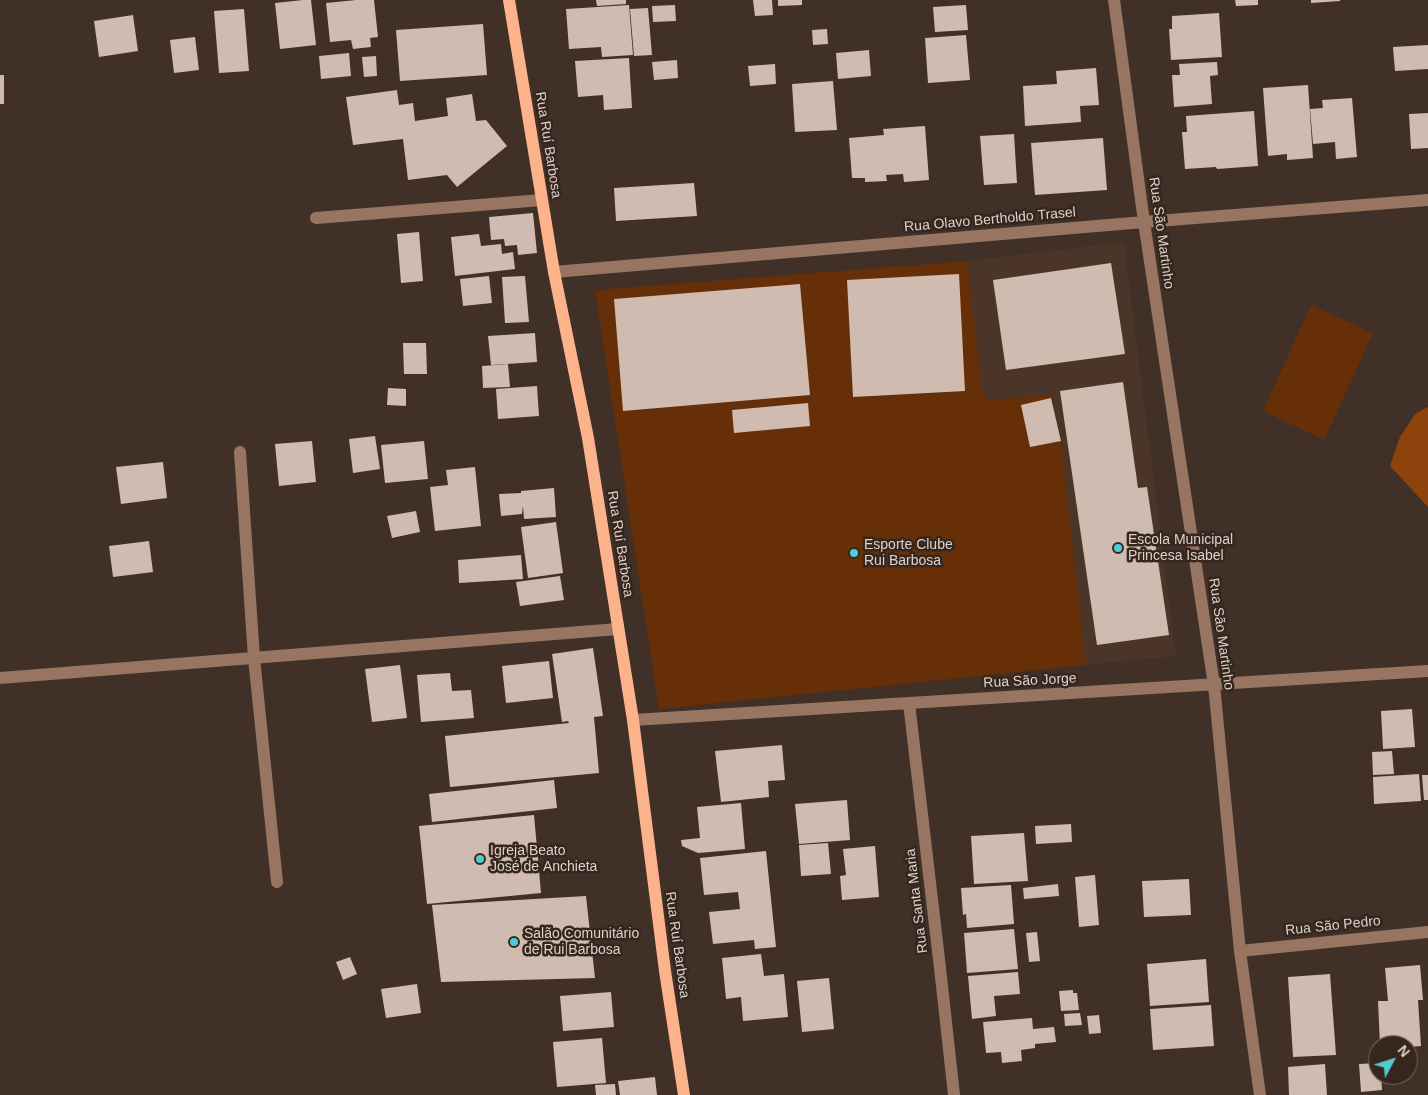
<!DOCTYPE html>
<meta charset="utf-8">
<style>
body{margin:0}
#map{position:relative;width:1428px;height:1095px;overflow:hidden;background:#403028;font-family:Arial,sans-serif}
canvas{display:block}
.north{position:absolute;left:1368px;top:1035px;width:50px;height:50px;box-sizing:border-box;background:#36261e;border:1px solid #786b64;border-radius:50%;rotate:50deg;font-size:14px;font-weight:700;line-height:20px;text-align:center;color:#dcd2cc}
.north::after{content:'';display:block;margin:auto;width:18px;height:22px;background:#51ccd2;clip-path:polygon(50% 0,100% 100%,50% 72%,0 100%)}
</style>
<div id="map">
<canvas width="1428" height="1095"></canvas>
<div class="north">N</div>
</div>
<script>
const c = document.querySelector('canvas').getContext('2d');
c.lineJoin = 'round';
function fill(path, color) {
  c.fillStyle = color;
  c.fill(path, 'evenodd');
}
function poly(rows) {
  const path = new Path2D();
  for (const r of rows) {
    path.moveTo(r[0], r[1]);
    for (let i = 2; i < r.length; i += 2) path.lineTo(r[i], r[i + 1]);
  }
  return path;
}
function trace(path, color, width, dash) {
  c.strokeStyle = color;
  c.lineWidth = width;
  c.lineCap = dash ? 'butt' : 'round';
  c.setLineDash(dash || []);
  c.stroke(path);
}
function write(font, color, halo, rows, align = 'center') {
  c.font = font + ' Arial,sans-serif';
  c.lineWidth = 5;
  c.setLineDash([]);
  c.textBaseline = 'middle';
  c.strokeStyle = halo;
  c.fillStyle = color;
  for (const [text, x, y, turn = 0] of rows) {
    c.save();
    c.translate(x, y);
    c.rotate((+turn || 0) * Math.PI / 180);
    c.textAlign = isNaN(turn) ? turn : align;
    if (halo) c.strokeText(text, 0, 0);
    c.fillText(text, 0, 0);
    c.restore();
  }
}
const built = poly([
 [1124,242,1176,656,1086,665,1061,441,1051,398,1053,394,986,401,981,384,967,261]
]);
const green = poly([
 [967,261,981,384,986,401,1054,394,1051,398,1061,441,1086,665,659,709,595,290],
 [1311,305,1373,333,1324,440,1263,411]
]);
const water = poly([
 [1428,407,1428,507,1390,466,1400,437,1415,414]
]);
const building = poly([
 [303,0,311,0,316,45,280,49,275,3],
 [356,0,374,0,378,37,370,38,371,47,353,49,351,40,330,42,326,3],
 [596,0,626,0,626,4,597,6],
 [753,0,772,0,773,15,755,16],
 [778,0,802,0,802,5,778,6],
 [1235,0,1258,0,1258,5,1236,6],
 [1311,0,1340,0,1340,1,1311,3],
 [629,5,633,55,602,57,601,47,569,49,566,9],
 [675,5,676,21,653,22,652,6],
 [966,5,968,30,935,32,933,7],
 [648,8,652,55,634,56,630,9],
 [244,9,249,71,219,73,214,11],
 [1219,13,1222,57,1171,60,1169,29,1172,29,1172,16],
 [133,15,138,51,99,57,94,21],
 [483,24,487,75,400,81,396,30],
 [827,29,828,44,813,45,812,30],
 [966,35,970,80,928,83,925,38],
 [195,37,199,70,174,73,170,40],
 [1428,45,1428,69,1395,71,1393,47],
 [869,50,871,76,838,79,836,53],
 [349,53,351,76,321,79,319,56],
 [376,56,377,76,364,77,362,57],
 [629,58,632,108,604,110,603,95,578,97,575,61],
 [677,60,678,78,654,80,652,62],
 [1217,62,1218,75,1210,76,1212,104,1174,107,1172,75,1180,75,1179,64],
 [775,64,776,84,750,86,748,66],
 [1096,68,1099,105,1080,106,1081,122,1025,126,1023,86,1057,84,1056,71],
 [0,75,4,75,4,104,0,104],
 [833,81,837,130,795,132,792,84],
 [1308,85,1313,158,1287,160,1287,154,1268,156,1263,88],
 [397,90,399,105,413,103,415,121,448,116,446,98,472,94,476,121,486,120,507,146,457,187,447,175,408,180,403,139,353,145,346,97],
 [1352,98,1357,157,1336,159,1335,142,1313,144,1310,109,1323,108,1322,100],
 [1254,111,1258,166,1217,169,1216,167,1185,169,1182,132,1187,132,1186,116],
 [1428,113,1428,148,1411,149,1409,114],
 [925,126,929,180,904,182,903,174,886,175,887,181,865,182,865,178,852,178,849,138,884,135,883,129],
 [1014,134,1017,183,984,185,980,136],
 [1103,138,1107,190,1035,195,1031,143],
 [694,183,697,216,616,221,614,188],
 [533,213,537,253,518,255,517,245,505,246,504,239,491,240,489,217],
 [419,232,423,281,401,283,397,234],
 [479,234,481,246,501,244,502,254,513,252,515,269,455,276,451,237],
 [1111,263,1125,354,1006,370,993,280],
 [959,274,965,391,853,397,847,280],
 [489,276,492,303,463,306,460,279],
 [525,276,529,322,505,323,502,277],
 [800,284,810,395,623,411,614,299],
 [535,333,537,362,491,365,488,336],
 [403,343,426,343,427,374,404,374],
 [508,364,510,387,483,388,482,366],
 [1123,382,1138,488,1147,487,1169,635,1097,645,1060,391],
 [537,386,539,416,498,419,496,389],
 [388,388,406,389,406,406,387,405],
 [1051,398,1061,441,1030,447,1021,405],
 [808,403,810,426,734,433,732,410],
 [375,436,380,469,353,473,349,439],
 [312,441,316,482,279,486,275,444],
 [424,441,428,479,385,483,381,445],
 [163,462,167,498,121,504,116,467],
 [475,467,481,526,435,531,430,487,448,485,446,470],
 [554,488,556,517,524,519,523,506,522,514,501,516,499,494,521,493,521,491],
 [416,511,420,532,392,538,387,516],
 [556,522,563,573,528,578,521,527],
 [149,541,153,572,113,577,109,546],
 [521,555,523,579,459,583,458,560],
 [560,576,564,600,520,606,516,582],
 [593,648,603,716,594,717,599,773,450,787,445,736,569,723,568,721,562,722,552,654],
 [549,661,553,698,506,703,502,666],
 [400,665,407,718,372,722,365,669],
 [450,673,452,691,471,690,474,718,421,722,417,675],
 [1412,709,1415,747,1383,749,1381,711],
 [782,745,785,780,768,781,769,797,721,802,715,751],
 [1392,751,1394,774,1373,775,1372,752],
 [1419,774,1421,801,1374,804,1373,777],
 [1422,775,1428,775,1428,800,1424,800],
 [554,780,557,808,432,822,429,794],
 [847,800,850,840,799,844,795,804],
 [741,803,745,849,698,853,682,846,681,840,700,838,697,807],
 [534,815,541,893,427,904,419,826],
 [1071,824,1072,842,1036,844,1035,826],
 [1024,833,1028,881,974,884,971,836],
 [828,843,831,874,801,876,799,845],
 [875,846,879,897,842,900,840,876,846,875,843,849],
 [766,851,776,947,755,949,754,940,713,944,709,912,740,909,738,892,704,895,700,858],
 [1095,875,1099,925,1079,927,1075,877],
 [1189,879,1191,915,1144,917,1142,881],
 [1058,884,1059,896,1024,899,1023,888],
 [1011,885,1014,924,967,928,966,914,963,915,961,888],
 [586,896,595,978,441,982,432,905],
 [1014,929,1018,969,967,973,964,933],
 [1037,932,1040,961,1029,962,1026,933],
 [761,954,764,976,784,974,788,1017,743,1021,741,997,726,999,722,958],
 [350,957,357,974,343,980,336,962],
 [1206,959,1209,1002,1150,1006,1147,964],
 [1420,965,1423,1000,1418,1000,1421,1046,1408,1047,1408,1045,1380,1045,1378,1001,1388,1001,1385,968],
 [1018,972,1020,994,994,996,996,1016,972,1019,968,976],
 [1330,974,1336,1055,1293,1057,1288,977],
 [829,978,834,1029,802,1032,797,981],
 [417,984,421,1013,386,1018,381,989],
 [1073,990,1073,993,1077,993,1079,1010,1061,1011,1059,991],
 [611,992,614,1027,563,1031,560,996],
 [1211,1005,1214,1046,1153,1050,1150,1009],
 [1080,1013,1082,1025,1065,1026,1064,1014],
 [1099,1015,1101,1033,1089,1034,1087,1016],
 [1032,1018,1033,1029,1054,1027,1056,1042,1035,1044,1035,1048,1021,1050,1022,1061,1002,1063,1001,1052,986,1053,983,1022],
 [602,1038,606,1083,557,1087,553,1042],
 [1378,1063,1378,1075,1381,1075,1382,1090,1361,1092,1359,1064],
 [1325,1064,1327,1095,1289,1095,1288,1067],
 [655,1077,657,1095,620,1095,618,1081],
 [615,1084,616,1095,596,1095,595,1085]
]);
const minor = poly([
 [1114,0,1144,222,1214,685,1240,951,1260,1095],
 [316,218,542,200],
 [554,272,1144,222,1428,200],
 [240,452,254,658,277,882],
 [0,678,618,629],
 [909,703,940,968,954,1095],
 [633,720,1428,671],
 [1240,951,1428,932]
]);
const major = poly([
 [509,0,554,272,588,438,633,720,665,971,684,1095]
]);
const markers = [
 [1118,548,5,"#51ccd2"],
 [854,553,5,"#51ccd2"],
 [480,859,5,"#51ccd2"],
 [514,942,5,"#51ccd2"]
];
const streetNames = [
 ["Rua Ruí Barbosa",548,145,81],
 ["Rua Olavo Bertholdo Trasel",990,220,-5],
 ["Rua São Martinho",1161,233,82],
 ["Rua Ruí Barbosa",620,544,81],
 ["Rua São Martinho",1221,634,82],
 ["Rua São Jorge",1030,681,-3],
 ["Rua Santa Maria",917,901,-97],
 ["Rua São Pedro",1333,926,-6],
 ["Rua Ruí Barbosa",677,945,82]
];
const poiNames = [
 ["Escola Municipal",1128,540],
 ["Princesa Isabel",1128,556],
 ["Esporte Clube",864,545],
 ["Rui Barbosa",864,561],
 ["Igreja Beato",490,851],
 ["José de Anchieta",490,867],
 ["Salão Comunitário",524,934],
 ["de Rui Barbosa",524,950]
];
fill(built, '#4b3529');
fill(green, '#662f07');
fill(water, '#8e430c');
fill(building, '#cfbbb0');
trace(minor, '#987561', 12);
trace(major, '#fcb38b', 12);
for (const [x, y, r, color] of markers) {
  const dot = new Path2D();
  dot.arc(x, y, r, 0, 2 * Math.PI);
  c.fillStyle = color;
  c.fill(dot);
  trace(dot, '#36261e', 2);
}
write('14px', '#dcd2cc', '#36261e', streetNames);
write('14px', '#dcd2cc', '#36261e', poiNames, 'left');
</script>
